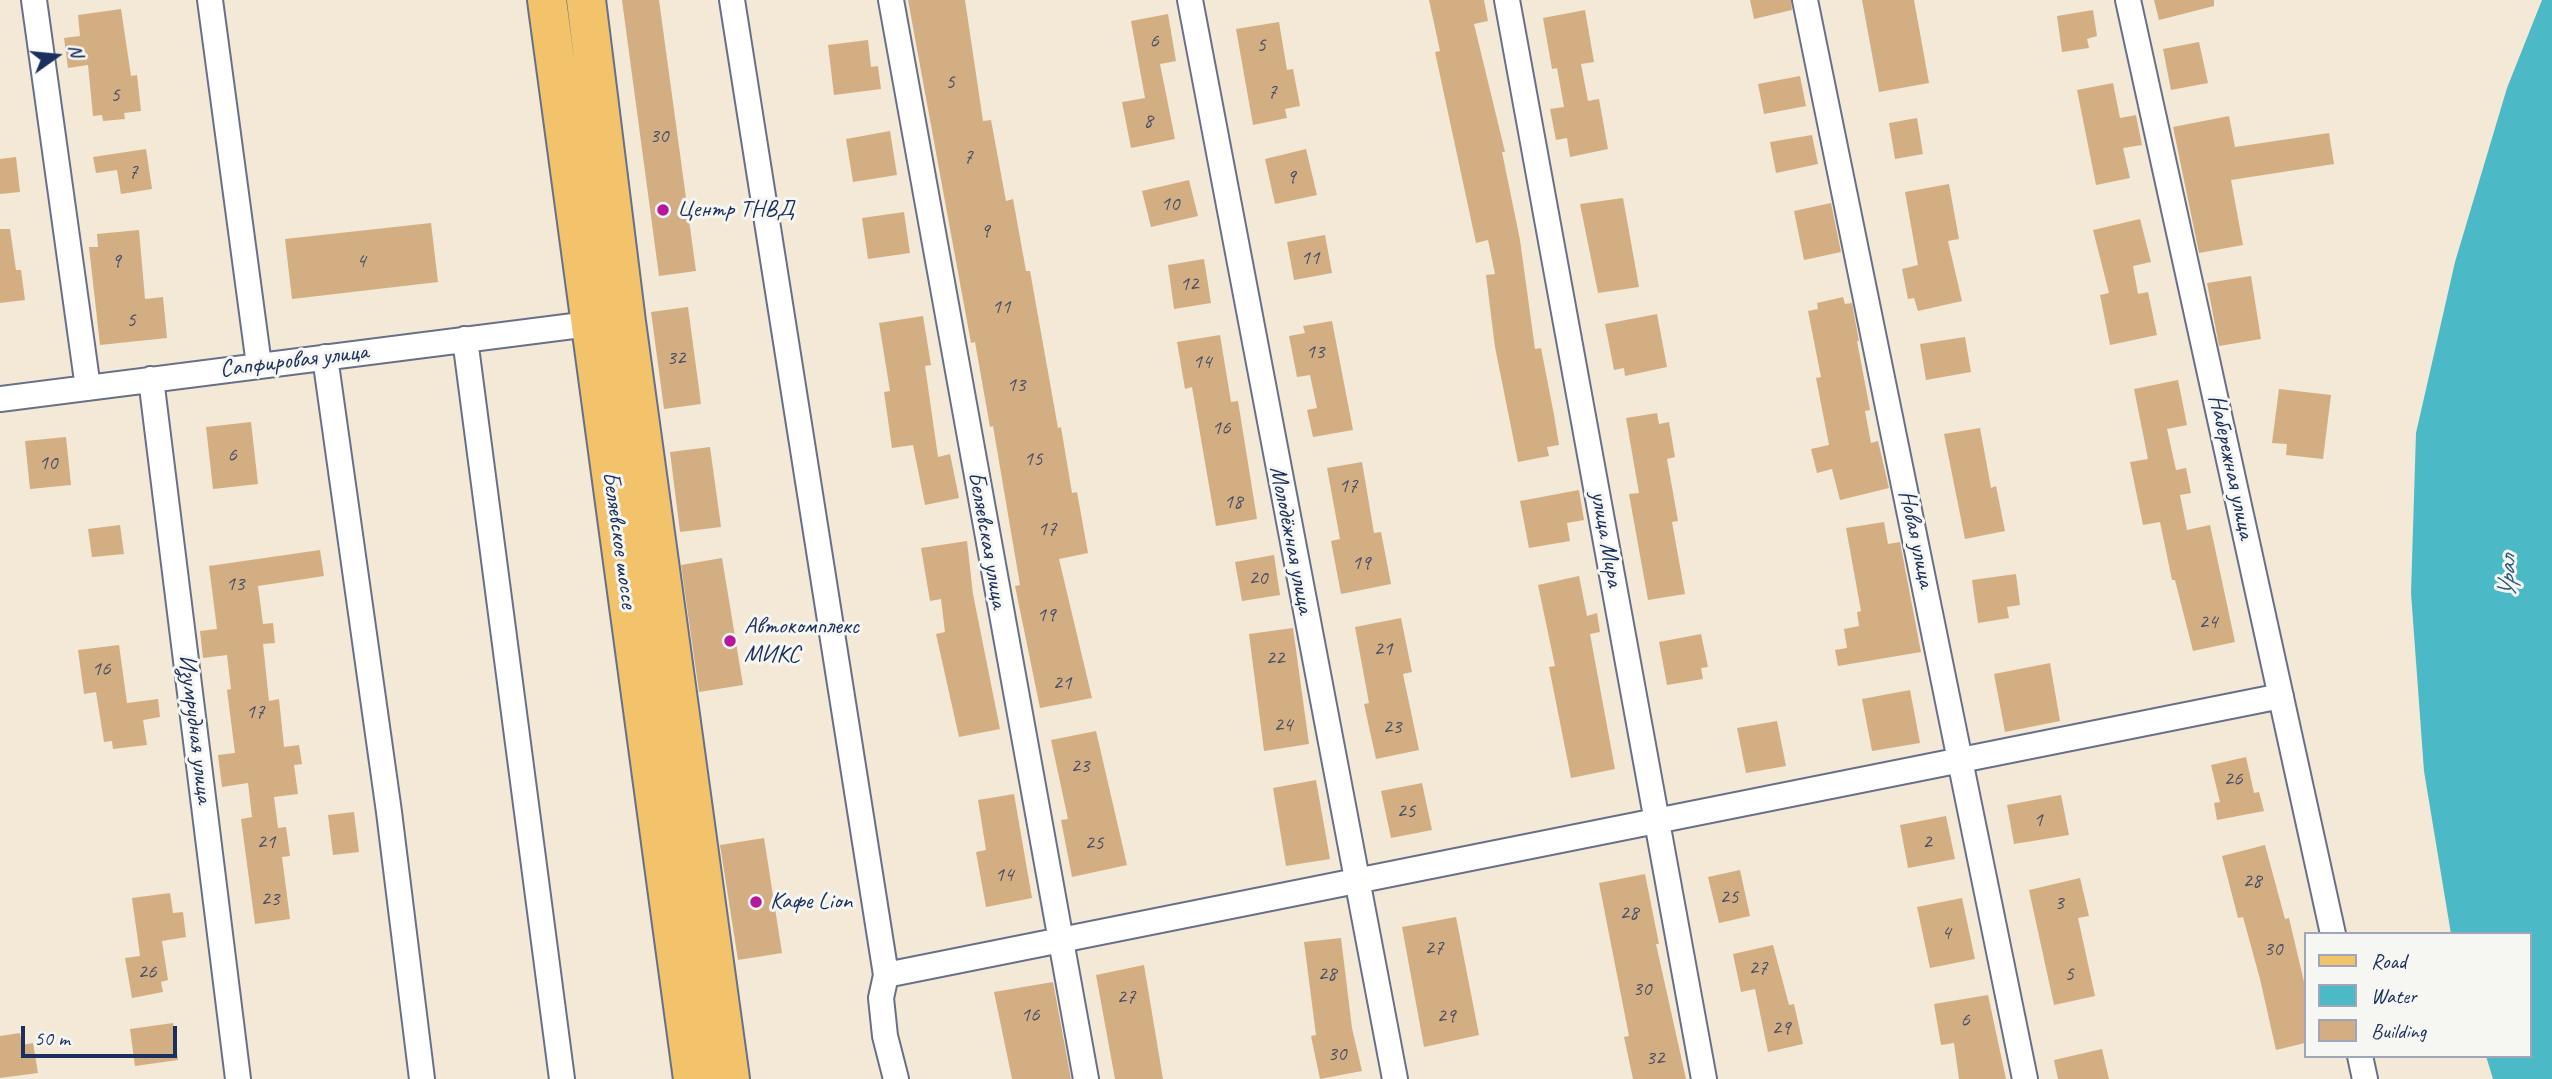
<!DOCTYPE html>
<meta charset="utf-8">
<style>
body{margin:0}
#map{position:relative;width:2552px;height:1079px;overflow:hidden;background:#f3e9d6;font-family:Caveat,sans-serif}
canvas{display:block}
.legend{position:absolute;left:2304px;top:932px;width:228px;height:126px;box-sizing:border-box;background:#f6f6f2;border:2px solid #9ea6b7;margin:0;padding:9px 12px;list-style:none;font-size:21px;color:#1b2f5e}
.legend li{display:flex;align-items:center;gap:14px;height:35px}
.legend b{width:35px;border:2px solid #9ea6b7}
.north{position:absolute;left:21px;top:21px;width:70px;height:70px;-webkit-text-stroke:5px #f6f6f2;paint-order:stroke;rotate:75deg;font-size:19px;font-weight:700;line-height:28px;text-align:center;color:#1b2f5e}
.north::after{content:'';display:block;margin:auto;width:24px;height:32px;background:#1b2f5e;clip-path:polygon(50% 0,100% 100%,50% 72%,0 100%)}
.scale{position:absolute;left:21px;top:1026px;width:156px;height:32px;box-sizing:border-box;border:4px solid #1b2f5e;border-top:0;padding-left:9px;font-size:21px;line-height:24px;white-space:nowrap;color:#1b2f5e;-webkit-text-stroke:5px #f6f6f2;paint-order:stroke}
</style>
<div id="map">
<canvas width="2552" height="1079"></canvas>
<ul class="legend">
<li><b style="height:9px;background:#f2c36a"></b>Road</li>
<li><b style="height:19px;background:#4cb9c7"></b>Water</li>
<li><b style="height:19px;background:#d4ae83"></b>Building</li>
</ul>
<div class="north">N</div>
<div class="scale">50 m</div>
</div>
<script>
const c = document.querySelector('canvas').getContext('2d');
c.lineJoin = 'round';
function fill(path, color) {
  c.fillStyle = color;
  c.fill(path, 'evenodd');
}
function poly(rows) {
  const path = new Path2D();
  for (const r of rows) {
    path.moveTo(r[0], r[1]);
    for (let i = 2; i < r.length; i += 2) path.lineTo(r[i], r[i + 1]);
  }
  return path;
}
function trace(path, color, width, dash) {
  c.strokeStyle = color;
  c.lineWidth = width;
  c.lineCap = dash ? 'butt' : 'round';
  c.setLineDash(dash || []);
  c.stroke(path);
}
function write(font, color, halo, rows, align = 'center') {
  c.font = font + ' Caveat,sans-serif';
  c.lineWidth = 6;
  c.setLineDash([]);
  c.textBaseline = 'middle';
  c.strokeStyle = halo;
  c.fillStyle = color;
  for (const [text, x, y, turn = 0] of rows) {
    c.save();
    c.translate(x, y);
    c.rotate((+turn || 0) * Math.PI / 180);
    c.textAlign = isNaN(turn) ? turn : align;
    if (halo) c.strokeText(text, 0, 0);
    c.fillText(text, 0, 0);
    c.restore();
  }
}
const water = poly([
 [2542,0,2552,0,2552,1079,2493,1079,2486,1056,2529,1056,2529,934,2451,934,2424,771,2411,593,2416,433,2455,262,2507,88]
]);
const building = poly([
 [622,0,659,0,696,271,659,276],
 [908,0,965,0,983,121,991,120,1006,201,1013,199,1026,271,1030,271,1058,428,1061,427,1072,493,1077,492,1088,553,1059,559,1092,698,1040,708,1015,586,1020,585,993,426,990,427,975,342,971,343],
 [1429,0,1484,0,1488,21,1474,24,1505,152,1502,152,1520,240,1535,349,1541,348,1554,415,1559,445,1547,447,1549,456,1518,462,1495,347,1486,275,1495,274,1488,240,1476,243,1435,52,1440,51],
 [1750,0,1791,0,1792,10,1754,19],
 [1862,0,1914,0,1929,83,1879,92],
 [2154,0,2214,0,2214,6,2159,20],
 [121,9,131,76,137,75,141,111,124,113,125,119,103,121,102,115,93,116,88,65,68,68,64,38,80,36,78,15],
 [1585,10,1594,62,1581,64,1588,101,1599,99,1608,149,1570,157,1567,138,1556,140,1550,109,1564,107,1557,68,1552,69,1543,18],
 [2093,10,2097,36,2087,39,2089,48,2062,52,2057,16],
 [1168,14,1176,61,1160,64,1175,139,1131,148,1122,102,1145,98,1131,21],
 [1279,22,1287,70,1293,69,1300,106,1285,109,1287,118,1253,125,1236,29],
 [868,40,871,67,878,66,881,89,834,95,828,45],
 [2199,42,2208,83,2171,90,2163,49],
 [1800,76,1806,106,1764,114,1758,84],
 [2113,83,2120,118,2136,115,2142,145,2123,148,2130,178,2096,185,2077,90],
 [2229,116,2235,147,2329,133,2334,164,2231,180,2243,245,2199,253,2173,127],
 [1917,118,1923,154,1895,159,1889,123],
 [890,131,897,175,853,182,846,139],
 [1812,135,1818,164,1776,173,1770,142],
 [146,149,152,189,121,194,117,170,96,173,93,157],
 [1306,149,1317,195,1275,204,1265,159],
 [16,157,20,192,0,194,0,159],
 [1189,180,1198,216,1151,227,1142,191],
 [1949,184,1959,239,1948,241,1962,301,1918,311,1914,298,1908,299,1902,269,1918,265,1905,192],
 [1623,198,1639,287,1598,293,1580,204],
 [1831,203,1841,252,1804,260,1794,211],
 [904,212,910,253,868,259,862,218],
 [2140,219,2151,262,2133,266,2138,294,2148,292,2157,335,2110,345,2100,295,2109,293,2093,230],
 [431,223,438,282,292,299,285,239],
 [0,229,10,229,16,270,21,270,25,300,0,303],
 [139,230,145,299,163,297,167,338,100,345,89,247,98,247,97,234],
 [1325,235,1332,273,1294,280,1287,242],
 [1204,259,1211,303,1174,309,1168,265],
 [2251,276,2261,339,2219,346,2207,283],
 [1843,297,1845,304,1852,303,1859,341,1857,341,1870,410,1865,411,1871,443,1878,441,1889,488,1840,500,1832,469,1817,473,1811,449,1829,445,1816,378,1821,377,1808,311,1818,309,1817,303],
 [688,307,701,404,664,409,651,312],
 [1657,314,1667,367,1625,376,1624,368,1614,370,1605,324],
 [923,316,931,365,925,366,938,457,950,454,959,498,925,505,913,445,892,448,884,392,890,391,879,323],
 [1332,321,1353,430,1313,437,1307,410,1317,408,1310,375,1297,377,1289,336,1305,333,1303,326],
 [1220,335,1231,402,1238,401,1257,519,1216,526,1192,387,1185,389,1177,342],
 [1965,337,1971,372,1926,380,1920,344],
 [2178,380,2187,425,2167,429,2176,470,2186,468,2191,493,2180,495,2187,530,2210,525,2235,642,2193,651,2175,580,2172,580,2160,522,2143,525,2130,462,2148,459,2134,389],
 [2279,389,2331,395,2323,459,2286,455,2287,444,2272,443],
 [1657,413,1659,424,1669,422,1675,457,1667,459,1678,521,1672,522,1685,594,1648,600,1629,494,1639,493,1626,418],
 [251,422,258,484,213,489,206,427],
 [1980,428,1991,488,1996,486,2005,531,1965,539,1944,434],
 [66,437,71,485,30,489,25,441],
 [710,447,721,527,680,532,670,452],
 [1362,462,1374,533,1381,532,1391,584,1341,594,1331,541,1340,539,1327,468],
 [1579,490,1584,520,1567,523,1570,541,1529,548,1520,501],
 [1884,522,1888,544,1900,542,1921,652,1838,666,1835,650,1847,648,1844,629,1859,626,1857,612,1861,611,1846,528],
 [120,525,124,554,92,557,88,529],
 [967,541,973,594,1000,729,959,737,936,634,945,632,941,599,930,601,921,548],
 [320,550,324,576,258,586,263,624,273,623,275,643,263,644,269,701,279,699,284,747,299,745,302,764,294,765,298,794,274,797,278,828,286,827,290,856,282,857,290,919,255,924,241,819,252,817,248,783,222,787,218,755,235,753,227,690,231,689,227,655,203,658,200,631,217,629,209,566],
 [1274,555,1280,595,1242,601,1235,562],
 [722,558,743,685,699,692,681,565],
 [2016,574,2020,605,2007,607,2009,618,1978,623,1972,580],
 [1579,576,1587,616,1597,613,1600,632,1590,634,1615,769,1571,778,1549,667,1555,666,1538,585],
 [1401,618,1412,672,1403,674,1419,750,1376,759,1364,704,1369,703,1355,627],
 [1293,628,1309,744,1264,751,1249,634],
 [1701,634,1708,667,1701,668,1703,679,1667,685,1659,642],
 [119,645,127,703,158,699,160,717,143,720,147,745,113,749,112,741,104,742,96,692,84,694,78,650],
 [2050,663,2060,721,2005,732,1994,674],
 [1910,690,1920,743,1872,751,1862,699],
 [1777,721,1786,766,1746,773,1737,728],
 [1096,731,1127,865,1072,877,1061,820,1068,819,1051,740],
 [2246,757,2254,793,2259,792,2264,811,2217,820,2214,803,2220,802,2211,765],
 [1316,780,1330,859,1286,866,1273,788],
 [1422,783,1432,830,1391,838,1381,791],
 [1014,794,1032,898,986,907,976,852,986,850,978,800],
 [2061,795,2069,835,2014,844,2007,805],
 [354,812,359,852,333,855,328,815],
 [1946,816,1955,859,1908,868,1900,825],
 [764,838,782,953,738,960,720,845],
 [2265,845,2285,919,2289,918,2305,986,2305,1043,2276,1050,2260,979,2243,917,2238,918,2222,856],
 [1740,870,1750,916,1719,923,1708,877],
 [1645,874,1659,944,1656,944,1686,1079,1633,1079,1624,1037,1629,1036,1599,883],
 [2080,878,2089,916,2078,918,2095,996,2054,1005,2029,890],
 [170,893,173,913,183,912,186,937,162,941,168,980,161,982,163,992,132,998,125,958,140,956,132,898],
 [1962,898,1975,959,1930,968,1917,907],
 [1456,917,1479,1035,1424,1047,1402,927],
 [1341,938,1352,1028,1362,1071,1320,1079,1311,1036,1316,1035,1304,942],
 [1773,945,1789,1005,1794,1004,1803,1044,1768,1052,1755,989,1741,992,1733,954],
 [1144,965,1163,1079,1115,1079,1096,975],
 [1053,982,1071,1079,1012,1079,994,992],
 [1988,995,2006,1079,1959,1079,1954,1043,1941,1045,1934,1004],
 [173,1023,178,1060,135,1066,130,1029],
 [20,1033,22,1045,33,1043,38,1073,0,1078,0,1036],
 [2102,1049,2109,1079,2058,1079,2054,1060]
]);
const street = poly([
 [34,0,88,388],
 [210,0,259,365],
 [732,0,886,975,881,998,885,1036,896,1079],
 [891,0,1086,1079],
 [1190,0,1395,1079],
 [1507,0,1704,1079],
 [1805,0,2025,1079],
 [2128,0,2333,934],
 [465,339,562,1079],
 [325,357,389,812,422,1079],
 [151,379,238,1079],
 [0,399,589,324],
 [886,975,2281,696],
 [2360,1056,2365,1079]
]);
const primary = poly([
 [547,0,693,1079],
 [586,0,626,322,730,1079]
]);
const markers = [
 [663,210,7,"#b5179e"],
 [730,641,7,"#b5179e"],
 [756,902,7,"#b5179e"]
];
const numberNames = [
 ["6",1154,41],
 ["5",1261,45],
 ["5",950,82],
 ["7",1272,92],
 ["5",115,95],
 ["8",1148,121],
 ["30",659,136],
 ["7",968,157],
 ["7",133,172],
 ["9",1291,177],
 ["10",1170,204],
 ["9",985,231],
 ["11",1310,258],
 ["9",116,261],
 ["4",361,261],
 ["12",1189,284],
 ["11",1001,307],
 ["5",131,320],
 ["13",1315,352],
 ["32",676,358],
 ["14",1202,362],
 ["13",1016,385],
 ["16",1221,428],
 ["6",232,455],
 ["15",1033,459],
 ["10",48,463],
 ["17",1348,486],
 ["18",1233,502],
 ["17",1047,529],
 ["19",1361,563],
 ["20",1258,578],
 ["13",235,584],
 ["19",1046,615],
 ["24",2208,622],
 ["21",1383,649],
 ["22",1275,658],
 ["16",101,669],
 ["21",1062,683],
 ["17",255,712],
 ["24",1283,725],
 ["23",1392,727],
 ["23",1080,766],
 ["26",2233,779],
 ["25",1406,811],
 ["1",2038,820],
 ["21",266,842],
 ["2",1927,842],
 ["25",1094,843],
 ["14",1004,875],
 ["28",2252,881],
 ["25",1729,897],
 ["23",270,899],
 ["3",2059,903],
 ["28",1629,913],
 ["4",1946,933],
 ["27",1434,948],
 ["30",2273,949],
 ["27",1758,968],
 ["26",147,972],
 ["28",1327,974],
 ["5",2069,974],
 ["30",1642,989],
 ["27",1126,997],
 ["16",1030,1015],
 ["29",1446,1016],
 ["6",1965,1020],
 ["29",1781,1028],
 ["30",1337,1054],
 ["32",1655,1058]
];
const poiNames = [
 ["Центр ТНВД",677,210],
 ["Автокомплекс",744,627],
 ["МИКС",744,655],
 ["Кафе Lion",770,902]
];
const streetNames = [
 ["Сапфировая улица",294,361,-7],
 ["Набережная улица",2231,467,78],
 ["улица Мира",1606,539,80],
 ["Новая улица",1916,539,78],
 ["Беляевское шоссе",619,540,82],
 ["Беляевская улица",987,540,80],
 ["Молодёжная улица",1291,540,79],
 ["Изумрудная улица",195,729,83]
];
const waterNames = [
 ["Урал",2508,577,-90]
];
fill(water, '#4cb9c7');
fill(building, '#d4ae83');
trace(street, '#677088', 28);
trace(primary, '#677088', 42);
trace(street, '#fff', 24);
trace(primary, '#f2c36a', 38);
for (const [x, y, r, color] of markers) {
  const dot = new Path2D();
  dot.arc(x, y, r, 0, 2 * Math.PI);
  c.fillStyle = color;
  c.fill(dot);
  trace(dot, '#f6f6f2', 2.5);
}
write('21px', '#494f67', null, numberNames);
write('24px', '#1b2f5e', '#f6f6f2', poiNames, 'left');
write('24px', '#1b2f5e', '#f6f6f2', streetNames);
write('italic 26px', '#2a587e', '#f6f6f2', waterNames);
</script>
